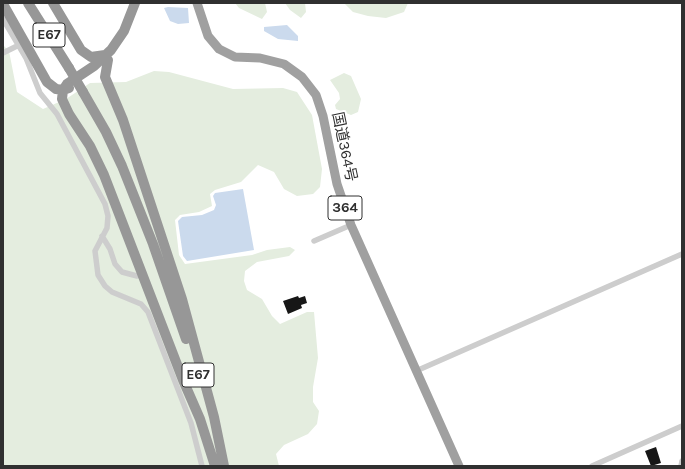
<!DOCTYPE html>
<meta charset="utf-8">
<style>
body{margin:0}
#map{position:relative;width:685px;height:469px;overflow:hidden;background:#fff;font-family:Karla,sans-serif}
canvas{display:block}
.frame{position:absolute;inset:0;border:4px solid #303030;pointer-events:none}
</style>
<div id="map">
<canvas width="685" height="469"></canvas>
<div class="frame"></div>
</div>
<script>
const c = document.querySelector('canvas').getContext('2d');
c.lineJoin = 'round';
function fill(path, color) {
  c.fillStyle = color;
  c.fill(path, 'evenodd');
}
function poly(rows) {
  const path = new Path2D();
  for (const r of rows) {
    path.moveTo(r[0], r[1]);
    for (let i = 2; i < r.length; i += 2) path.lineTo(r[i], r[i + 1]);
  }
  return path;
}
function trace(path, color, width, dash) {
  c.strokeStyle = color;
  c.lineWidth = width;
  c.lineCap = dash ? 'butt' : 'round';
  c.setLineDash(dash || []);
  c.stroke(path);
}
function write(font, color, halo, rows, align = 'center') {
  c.font = font + ' Karla,"Noto Sans JP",sans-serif';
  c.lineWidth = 4;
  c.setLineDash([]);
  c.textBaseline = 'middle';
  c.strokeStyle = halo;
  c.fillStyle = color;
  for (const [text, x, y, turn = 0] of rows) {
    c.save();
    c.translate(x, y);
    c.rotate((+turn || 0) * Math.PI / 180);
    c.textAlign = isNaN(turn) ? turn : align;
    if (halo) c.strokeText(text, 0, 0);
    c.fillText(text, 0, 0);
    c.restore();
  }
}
const green = poly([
 [235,3,265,3,267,12,262,19,239,8],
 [285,3,305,3,306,12,301,18,290,10],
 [344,3,408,3,404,12,386,18,368,16,353,12],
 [3,45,9,51,17,92,43,109,66,99,90,83,126,82,154,71,169,72,233,89,283,88,297,92,312,115,322,169,320,187,313,194,297,196,284,189,274,172,258,165,241,182,215,190,210,194,212,206,199,212,180,215,175,220,179,255,185,264,252,255,267,250,290,247,295,250,289,256,257,262,245,271,244,281,247,290,262,299,272,316,280,324,307,312,314,312,318,358,313,387,313,402,319,411,317,424,308,434,284,445,276,454,279,466,3,466],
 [344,73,351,76,361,99,358,112,351,115,336,109,335,105,340,99,339,93,330,80]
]);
const water = poly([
 [168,7,188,8,189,23,178,24,170,21,164,8],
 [287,25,298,36,298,41,278,39,264,31,264,27],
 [243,189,254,250,187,261,183,256,178,221,182,217,202,215,214,210,216,205,213,196,215,193]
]);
const building = poly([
 [298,296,299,298,305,296,307,303,301,305,302,308,288,314,283,301],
 [656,447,661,463,651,466,645,451]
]);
const minor = poly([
 [3,19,26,58,40,93,57,114,105,204,108,216,107,228,95,251,98,275,105,286,112,292,141,304,148,312,191,423,202,466],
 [3,53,19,45],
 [102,236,110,249,115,264,122,272,137,276],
 [314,241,351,225],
 [416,371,682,254],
 [592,466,682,426],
 [681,466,682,461]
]);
const trunk = poly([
 [197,3,208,36,219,49,235,57,260,58,284,64,302,77,316,95,323,116,337,184,351,225,459,466]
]);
const motorway = poly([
 [28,3,69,68],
 [53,3,81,50,91,57,105,55],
 [135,3,124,31,111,50,94,66,67,84,63,90,62,99,69,114,90,146,104,175,183,380,200,419,215,466],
 [3,4,47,82,56,89,63,90,69,88],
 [108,60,105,77,123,120,182,299,214,417,224,466],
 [83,92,106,132,122,166,153,244,186,339]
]);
const motorwayBridge = poly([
 [69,68,83,92]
]);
const shields = [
 [49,35,32],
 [345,208,34],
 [198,375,32]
];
const shieldNames = [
 ["E67",49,35],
 ["364",345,208],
 ["E67",198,375]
];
const streetNames = [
 ["国道364号",344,147,78]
];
fill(green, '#e4eddf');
fill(water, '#cbdaed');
fill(building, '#171717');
trace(minor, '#cdcdcd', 5.5);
trace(trunk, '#a0a0a0', 9);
trace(motorway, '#979797', 10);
trace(motorwayBridge, '#979797', 10);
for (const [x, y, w] of shields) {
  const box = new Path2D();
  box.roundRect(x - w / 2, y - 12, w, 24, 3);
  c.fillStyle = '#fff';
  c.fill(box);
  trace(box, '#303030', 1);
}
write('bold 14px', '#303030', null, shieldNames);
write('15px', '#303030', '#fff', streetNames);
</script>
